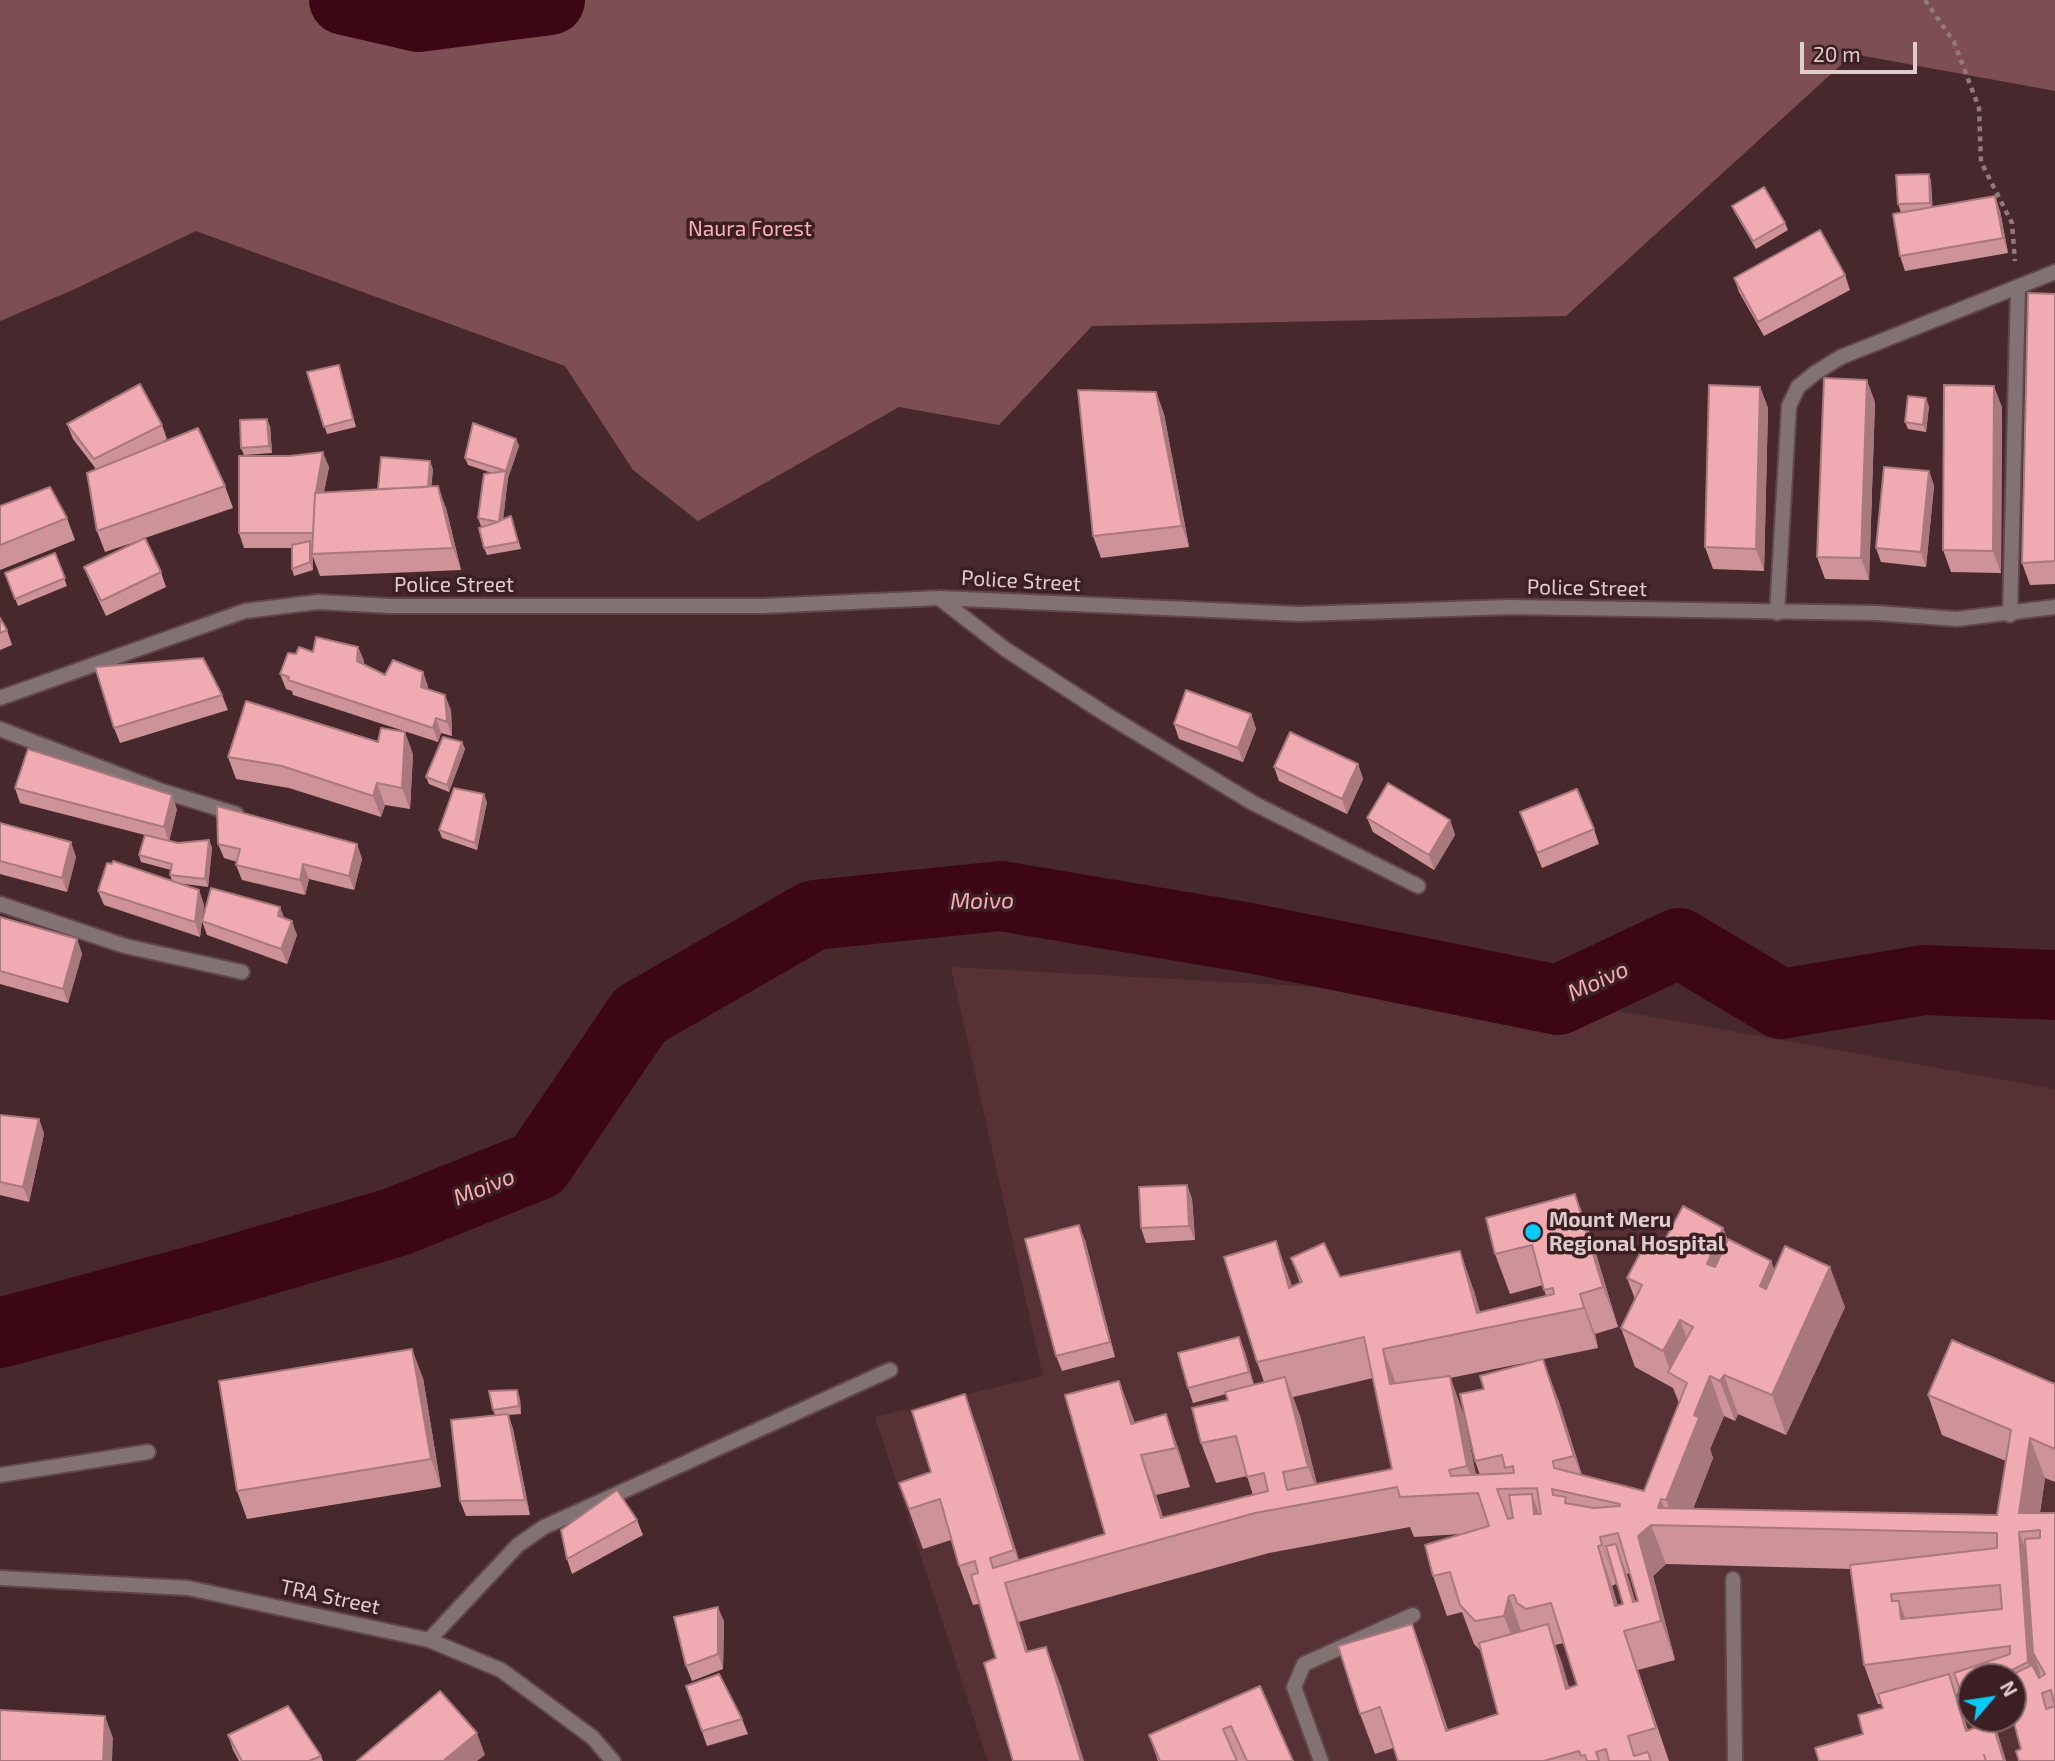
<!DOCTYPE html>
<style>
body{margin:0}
#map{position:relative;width:2055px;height:1761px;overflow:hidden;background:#47292d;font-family:"Exo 2",sans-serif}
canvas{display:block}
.north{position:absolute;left:1957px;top:1663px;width:70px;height:70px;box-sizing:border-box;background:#3c1f23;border:2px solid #7d6467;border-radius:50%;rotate:61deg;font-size:19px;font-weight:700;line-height:28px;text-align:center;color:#dfcccd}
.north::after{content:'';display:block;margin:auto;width:24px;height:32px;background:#06cbf9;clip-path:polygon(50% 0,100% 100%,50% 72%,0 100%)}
.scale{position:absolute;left:1800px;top:42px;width:117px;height:32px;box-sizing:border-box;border:4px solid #dfcccd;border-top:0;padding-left:9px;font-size:21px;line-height:24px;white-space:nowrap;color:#dfcccd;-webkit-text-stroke:5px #3c1f23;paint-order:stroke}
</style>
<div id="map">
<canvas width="2055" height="1761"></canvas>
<div class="north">N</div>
<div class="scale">20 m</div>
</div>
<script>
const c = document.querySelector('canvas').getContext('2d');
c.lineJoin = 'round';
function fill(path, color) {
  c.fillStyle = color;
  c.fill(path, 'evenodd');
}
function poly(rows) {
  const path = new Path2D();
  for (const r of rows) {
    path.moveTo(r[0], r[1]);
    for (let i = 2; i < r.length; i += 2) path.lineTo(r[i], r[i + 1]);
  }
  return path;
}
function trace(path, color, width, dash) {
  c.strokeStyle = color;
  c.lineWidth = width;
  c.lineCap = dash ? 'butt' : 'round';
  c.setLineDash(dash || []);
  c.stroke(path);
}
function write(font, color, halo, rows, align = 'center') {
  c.font = font + ' "Exo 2",sans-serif';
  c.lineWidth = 7;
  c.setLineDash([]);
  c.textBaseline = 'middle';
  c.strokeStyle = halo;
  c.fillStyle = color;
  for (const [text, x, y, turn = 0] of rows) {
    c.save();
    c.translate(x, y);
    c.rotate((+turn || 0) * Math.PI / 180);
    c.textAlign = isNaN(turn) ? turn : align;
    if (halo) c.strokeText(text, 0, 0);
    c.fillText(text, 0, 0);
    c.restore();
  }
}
const built = poly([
 [951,967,1558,1000,2055,1089,2055,1761,988,1761,875,1417,1043,1376],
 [1971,1677,2013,1677,2013,1719,1971,1719]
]);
const green = poly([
 [0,0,2055,0,2055,91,1853,54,1566,316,1092,326,999,425,899,407,698,521,633,470,565,366,196,231,77,288,0,321]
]);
const river = poly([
 [344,0,418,17,550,0],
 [0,1333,208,1277,396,1222,538,1165,640,1015,814,915,1001,896,1250,938,1558,1000,1679,943,1781,1004,1924,980,2055,985]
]);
const path = poly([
 [1925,0,1954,42,1979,108,1981,162,2012,223,2015,261]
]);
const service = poly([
 [0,1475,148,1452],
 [1733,1579,1735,1761],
 [429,1640,518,1545,544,1527,890,1370],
 [1321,1761,1294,1687,1304,1664,1413,1615]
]);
const minor = poly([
 [939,598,1005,649,1107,715,1253,803,1418,886],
 [1777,613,1789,406,1798,387,1815,373,1841,357,2055,272],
 [2010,615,2018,288],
 [0,698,245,611,318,602,391,606,762,606,939,598,1300,614,1510,607,1876,613,1957,619,2055,607],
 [0,729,159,790,236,814],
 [0,904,125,946,242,972],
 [0,1578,188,1588,429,1640,501,1670,592,1737,613,1761]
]);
const wall = poly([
 [1929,174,1931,182,1932,207,2000,211,2008,253,1905,271,1900,256,1907,212,1901,212,1898,204],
 [1732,206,1785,223,1788,230,1756,249,1735,213],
 [1845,275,1850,290,1764,336,1739,292,1734,278],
 [2055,294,2055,584,2030,585,2022,563],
 [307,372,341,372,356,427,327,434],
 [1760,387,1768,408,1764,571,1713,569,1705,547],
 [1156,392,1164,414,1189,547,1101,558,1093,536],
 [1875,402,1869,580,1825,579,1817,557],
 [1929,406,1926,432,1908,429,1905,422],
 [2002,407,2001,573,1951,572,1943,550],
 [67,424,162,425,167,439,155,446,225,486,233,508,145,538,161,572,166,587,106,616,90,582,84,567,141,540,105,552,97,531,96,469,73,439],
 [270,426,272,453,244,455,241,448],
 [516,439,519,446,508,478,503,519,511,516,521,549,487,555,484,548,483,526,481,526,478,518,492,473,468,465,465,458],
 [329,467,324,492,378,489,433,469,431,487,446,508,461,570,320,576,313,557,313,570,294,576,292,569,292,548,244,548,239,533],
 [1929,471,1934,486,1926,567,1881,562,1876,548],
 [0,506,67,518,75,540,0,570],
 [55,553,67,586,18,606,5,573],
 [0,618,7,630,12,645,0,650],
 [358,647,364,661,364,664,385,675,423,672,428,687,428,690,451,710,452,736,441,733,438,742,293,695,292,691,286,689,280,674,296,654],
 [222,695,228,710,120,743,114,728],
 [1251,714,1256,729,1243,762,1179,739,1174,724],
 [462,742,465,749,449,792,429,784,426,777],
 [413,754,410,809,385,805,381,817,289,788,236,779,228,757],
 [1358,764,1363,779,1347,814,1279,781,1274,767],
 [15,788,177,809,169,841,178,843,209,840,212,848,208,887,177,883,199,890,204,905,202,918,284,918,297,935,287,964,207,935,202,921,200,937,104,905,98,891,172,881,170,875,171,870,141,862,139,855,145,835,20,803],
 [487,802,477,850,442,838,439,830],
 [1520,812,1594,829,1599,844,1542,868],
 [1367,818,1450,820,1455,835,1434,870,1373,832],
 [0,823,76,857,67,892,0,874],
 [218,844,357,844,362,859,354,890,309,879,305,895,242,880,236,865,237,862,224,858],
 [0,917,77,939,82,954,68,1003,0,984],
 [0,1115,39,1119,44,1134,29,1202,0,1195],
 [1187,1185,1192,1199,1195,1240,1146,1243,1141,1228],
 [1575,1194,1590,1234,1618,1327,1595,1334,1598,1348,1450,1378,1464,1416,1476,1475,1480,1475,1475,1461,1558,1399,1582,1475,1644,1491,1679,1403,1673,1388,1635,1367,1621,1328,1635,1299,1627,1278,1659,1251,1723,1228,1728,1240,1771,1261,1774,1270,1845,1307,1786,1435,1738,1414,1735,1421,1724,1416,1710,1449,1713,1458,1693,1509,1997,1515,2006,1461,1942,1435,1928,1395,2055,1384,2055,1482,2045,1478,2040,1513,2055,1513,2055,1761,2021,1749,2013,1677,1971,1677,1971,1719,2005,1719,1994,1722,2006,1761,1863,1734,1883,1708,1881,1704,1878,1704,1864,1665,1851,1569,1666,1564,1653,1576,1675,1660,1638,1670,1669,1761,1398,1761,1393,1748,1375,1754,1360,1714,1412,1624,1426,1663,1448,1730,1498,1714,1481,1651,1474,1644,1462,1612,1447,1616,1433,1576,1460,1534,1414,1537,1410,1527,1269,1553,1019,1622,1028,1652,1061,1686,996,1658,979,1604,973,1605,959,1566,951,1540,923,1549,899,1483,931,1472,979,1433,1019,1560,1105,1534,1134,1423,1166,1414,1180,1454,1190,1487,1156,1495,1163,1517,1253,1495,1247,1476,1216,1483,1201,1443,1228,1400,1226,1394,1193,1403,1188,1388,1245,1352,1254,1385,1264,1382,1257,1362,1290,1280,1292,1287,1300,1283,1291,1258,1340,1277,1474,1291,1480,1312,1546,1296,1543,1285,1510,1294,1495,1254],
 [1373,1378,1392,1469,1317,1484,1300,1416,1293,1397],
 [1630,1573,1638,1601,1635,1601,1627,1574],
 [1614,1577,1623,1604,1618,1606,1612,1586,1616,1584],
 [1564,1643,1577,1685,1569,1688,1555,1645],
 [1961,1693,1974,1728,1968,1730,1956,1694],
 [1085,1240,1115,1357,1062,1371,1056,1356],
 [423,1378,441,1487,247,1519,237,1491],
 [520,1398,521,1414,508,1415,513,1429,530,1515,466,1516,460,1501,495,1415,493,1410],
 [637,1520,643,1535,572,1574,567,1559],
 [724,1621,723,1669,692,1681,686,1666],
 [686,1686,742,1719,748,1734,707,1746],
 [1260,1686,1293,1761,1158,1761,1149,1735],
 [228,1735,321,1756,323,1761,239,1761,233,1750]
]);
const shadedWall = poly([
 [1929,174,1931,182,1933,211,1930,203],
 [1995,196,2000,211,2008,253,2003,238],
 [1867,380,1875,402,1869,580,1861,558],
 [1994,386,2002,407,2001,573,1993,551],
 [1760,387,1768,408,1764,571,1756,549],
 [1156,392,1164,414,1189,547,1182,526],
 [1926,398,1929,406,1926,432,1923,425],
 [267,419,270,426,272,453,269,446],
 [516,439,519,446,508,478,502,529,499,521,506,471],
 [323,452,329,467,321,506,316,491],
 [430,461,433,469,430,502,427,494],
 [1929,471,1934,486,1926,567,1921,552],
 [438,486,446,508,461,570,453,548],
 [310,541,313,549,312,554,313,557,313,570,310,562],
 [358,647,364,661,363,675,357,661],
 [423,672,428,687,427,702,421,687],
 [445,695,451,710,452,736,447,722],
 [1251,714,1256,729,1243,762,1238,748],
 [436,718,441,733,438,742,433,728],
 [405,732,413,754,410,809,402,788],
 [462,742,465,749,449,792,447,785],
 [1358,764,1363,779,1347,814,1342,799],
 [377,783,385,805,381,817,373,796],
 [484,794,487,802,477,850,475,843],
 [172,795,177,809,169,842,164,827],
 [1450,820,1455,835,1434,870,1429,855],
 [209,840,212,848,208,887,205,879],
 [71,842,76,857,67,892,62,878],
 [357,844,362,859,354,890,349,876],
 [303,864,309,879,305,895,300,880],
 [199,890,204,905,200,937,195,922],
 [280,907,286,922,278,916],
 [292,921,297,935,287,964,281,949],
 [77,939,82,954,68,1003,63,989],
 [39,1119,44,1134,29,1202,23,1187],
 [1187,1185,1192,1199,1195,1240,1189,1226],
 [1575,1194,1590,1234,1618,1327,1603,1287],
 [1079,1225,1085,1240,1115,1357,1110,1342],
 [1723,1228,1738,1267,1721,1303,1707,1264],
 [1276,1241,1290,1280,1304,1327,1289,1288],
 [1460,1251,1474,1291,1484,1328,1477,1313],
 [1771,1261,1786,1300,1760,1286],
 [1830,1267,1845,1307,1786,1435,1772,1395],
 [1580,1294,1595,1334,1598,1348,1584,1308],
 [1680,1320,1695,1360,1672,1375,1663,1351],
 [1239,1337,1245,1352,1254,1387,1249,1372],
 [412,1349,423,1378,441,1487,431,1459],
 [1383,1349,1398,1389,1390,1384],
 [1543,1359,1558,1399,1588,1495,1574,1456],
 [1724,1375,1738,1414,1735,1421,1720,1381],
 [1450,1376,1464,1416,1481,1500,1467,1466],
 [1710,1376,1724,1416,1710,1449,1713,1458,1686,1525,1676,1525,1666,1500,1694,1415],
 [1285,1377,1300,1416,1321,1501,1308,1467],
 [1119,1381,1134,1420,1143,1455,1131,1424],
 [517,1390,520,1398,521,1414,519,1406],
 [965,1394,979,1433,1024,1577,1014,1550],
 [508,1414,513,1429,530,1515,525,1500],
 [1166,1414,1180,1454,1190,1487,1176,1448],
 [2030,1438,2045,1478,2037,1531,2019,1513],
 [1141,1455,1156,1495,1169,1537,1161,1518],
 [1532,1494,1546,1533,1534,1514],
 [1661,1499,1670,1525,1658,1508],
 [1651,1525,1666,1564,1653,1576,1675,1660,1661,1621,1638,1536],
 [2019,1532,2034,1571,2033,1653,2040,1672,2042,1701,2028,1662],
 [1600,1537,1614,1577,1616,1584,1602,1545],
 [1616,1544,1630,1583,1642,1626,1633,1602],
 [1598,1546,1612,1586,1625,1630,1624,1631,1669,1761,1615,1606],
 [1005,1583,1019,1622,1040,1692,1026,1652],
 [1509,1596,1523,1636,1519,1656,1504,1616],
 [1899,1601,1913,1640,1901,1619],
 [718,1607,724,1621,723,1669,718,1654],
 [1412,1624,1426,1663,1457,1761,1446,1731],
 [1548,1624,1562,1663,1581,1728,1566,1689],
 [1046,1647,1061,1686,1084,1761,1081,1761],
 [1949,1674,1963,1714,1977,1761,1966,1731],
 [105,1716,113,1738,112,1761,103,1761],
 [1991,1719,1993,1719,2006,1761,2004,1761],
 [477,1733,485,1755,477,1761,443,1761]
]);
const building = poly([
 [1929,174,1930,203,1898,204,1896,175,1929,174],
 [1764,187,1785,223,1753,241,1732,206,1764,187],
 [1995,196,2003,238,1900,256,1893,214,1995,196],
 [1820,230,1845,275,1758,322,1734,278,1820,230],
 [2028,293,2055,294,2055,561,2022,563,2028,293],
 [339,365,353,419,324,427,307,372,339,365],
 [1824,378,1867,380,1861,558,1817,557,1824,378],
 [140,384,162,425,94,459,67,424,140,384],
 [1709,385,1760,387,1756,549,1705,547,1709,385],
 [1944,385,1994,386,1993,551,1943,550,1944,385],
 [1078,390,1156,392,1182,526,1093,536,1078,390],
 [1908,396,1926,398,1923,425,1905,422,1908,396],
 [267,419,269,446,241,448,240,420,267,419],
 [473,423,516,439,506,471,465,458,473,423],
 [198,428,225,486,97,531,87,473,198,428],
 [323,452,316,492,315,493,313,533,239,533,239,456,290,456,323,452],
 [381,457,430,461,428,487,378,489,381,457],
 [1884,467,1929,471,1921,552,1876,548,1884,467],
 [506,471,499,521,511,516,518,542,484,548,479,528,498,522,478,518,484,474,506,471],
 [438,486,453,548,312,554,315,493,438,486],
 [50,487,67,518,0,545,0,506,50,487],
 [145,538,161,572,101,601,84,567,145,538],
 [310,541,310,562,292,569,292,545,310,541],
 [55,553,65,578,15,599,5,573,55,553],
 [0,618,7,630,0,633,0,618],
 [316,637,358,647,357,661,385,675,393,660,423,672,421,687,445,695,447,722,436,718,433,728,288,680,289,677,280,674,288,653,296,654,299,647,313,652,316,637],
 [203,658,222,695,114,728,95,667,203,658],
 [1186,690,1251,714,1238,748,1174,724,1186,690],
 [246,701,378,742,381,728,405,732,402,788,377,783,373,796,282,766,228,757,246,701],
 [1290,732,1358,764,1342,799,1274,767,1290,732],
 [443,737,462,742,447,785,426,777,443,737],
 [28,749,172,795,164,827,15,788,28,749],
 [1388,783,1450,820,1429,855,1367,818,1388,783],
 [454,788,484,794,475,843,439,830,454,788],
 [1577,789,1594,829,1537,853,1520,812,1577,789],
 [217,806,357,844,349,876,303,864,300,880,236,865,240,849,218,844,217,806],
 [0,823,71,842,62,878,0,861,0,823],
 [145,835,178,843,209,840,205,879,170,875,172,864,139,855,145,835],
 [113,861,199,890,195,922,98,891,107,863,112,864,113,861],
 [211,888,280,907,278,916,292,921,281,949,202,921,211,888],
 [0,917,77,939,63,989,0,971,0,917],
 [0,1115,39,1119,23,1187,0,1182,0,1115],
 [1187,1185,1189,1226,1141,1228,1139,1187,1187,1185],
 [1575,1194,1603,1287,1580,1294,1584,1308,1383,1349,1390,1384,1450,1376,1467,1466,1449,1470,1451,1476,1514,1473,1513,1466,1505,1468,1502,1455,1475,1461,1460,1394,1484,1389,1480,1376,1543,1359,1574,1456,1553,1461,1554,1468,1644,1491,1687,1383,1668,1372,1693,1327,1680,1320,1663,1351,1621,1328,1642,1285,1627,1278,1645,1244,1659,1251,1683,1206,1723,1228,1707,1264,1715,1267,1728,1239,1771,1261,1760,1286,1766,1289,1785,1246,1830,1267,1772,1395,1724,1375,1720,1381,1710,1376,1694,1415,1699,1418,1666,1500,1661,1499,1658,1508,1997,1515,2011,1430,1928,1395,1952,1340,2055,1384,2055,1449,2030,1438,2019,1513,2055,1513,2055,1706,2051,1690,2042,1693,2046,1709,2055,1706,2055,1761,2019,1761,2016,1751,2021,1749,2013,1719,2013,1677,2007,1677,2032,1665,2039,1678,2045,1674,2033,1653,2025,1539,2040,1538,2040,1530,2019,1532,2028,1662,1998,1677,1971,1677,1971,1710,1964,1688,1960,1689,1954,1673,2010,1654,2010,1646,1864,1665,1850,1565,1997,1548,1997,1533,1651,1525,1638,1536,1661,1621,1624,1631,1656,1728,1628,1736,1634,1756,1648,1752,1651,1761,1609,1761,1606,1749,1596,1752,1599,1761,1587,1761,1585,1755,1581,1756,1579,1751,1544,1761,1398,1761,1380,1707,1360,1714,1338,1646,1412,1624,1446,1731,1498,1714,1479,1643,1548,1624,1566,1689,1577,1685,1551,1603,1526,1609,1517,1603,1514,1595,1509,1596,1504,1616,1475,1621,1460,1605,1450,1572,1433,1576,1425,1545,1489,1526,1478,1493,1400,1497,1397,1487,1255,1513,1005,1583,1026,1652,1046,1647,1081,1761,1013,1761,984,1663,996,1658,971,1575,978,1573,975,1561,959,1566,940,1499,909,1509,899,1483,931,1472,912,1411,965,1394,1014,1550,990,1558,993,1568,1105,1534,1065,1395,1119,1381,1131,1424,1166,1414,1176,1448,1141,1455,1161,1518,1268,1491,1264,1473,1247,1477,1236,1436,1201,1443,1192,1408,1228,1400,1225,1392,1285,1377,1308,1467,1283,1472,1287,1490,1392,1469,1364,1337,1257,1362,1224,1257,1276,1241,1289,1288,1302,1282,1291,1258,1324,1243,1340,1277,1460,1251,1477,1313,1554,1294,1553,1288,1544,1290,1532,1245,1495,1254,1486,1218,1575,1194],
 [1537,1488,1541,1514,1534,1514,1532,1494,1509,1495,1513,1518,1508,1519,1497,1489,1537,1488],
 [1552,1489,1620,1504,1620,1506,1594,1508,1565,1503,1566,1497,1553,1495,1552,1489],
 [1618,1533,1638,1601,1633,1602,1616,1544,1606,1546,1623,1604,1615,1606,1598,1546,1602,1545,1600,1537,1618,1533],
 [2000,1585,2002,1609,1901,1619,1899,1601,1892,1601,1891,1594,2000,1585],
 [1079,1225,1110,1342,1056,1356,1025,1239,1079,1225],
 [1239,1337,1249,1372,1188,1388,1178,1353,1239,1337],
 [412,1349,431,1459,237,1491,219,1381,412,1349],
 [517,1390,519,1406,493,1410,489,1391,517,1390],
 [508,1414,525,1500,460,1501,451,1420,508,1414],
 [617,1490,637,1520,567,1559,561,1530,617,1490],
 [718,1607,718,1654,686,1666,674,1617,718,1607],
 [719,1674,742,1719,702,1731,686,1686,719,1674],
 [1949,1674,1966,1731,1977,1727,1974,1719,1991,1719,2004,1761,1986,1761,1984,1755,1986,1761,1819,1761,1815,1748,1863,1734,1858,1715,1883,1708,1878,1694,1949,1674],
 [1260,1686,1293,1761,1247,1761,1231,1726,1223,1729,1237,1761,1160,1761,1149,1735,1260,1686],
 [440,1691,477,1733,443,1761,357,1761,440,1691],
 [288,1706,321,1756,309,1761,242,1761,228,1735,288,1706],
 [0,1710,105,1716,103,1761,0,1761,0,1710]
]);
const markers = [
 [1533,1232,9,"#06cbf9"]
];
const parkNames = [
 ["Naura Forest",750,229]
];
const streetNames = [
 ["Police Street",1021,581,3],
 ["Police Street",454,585],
 ["Police Street",1587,588,1],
 ["TRA Street",330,1597,12]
];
const poiNames = [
 ["Mount Meru",1549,1220],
 ["Regional Hospital",1549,1244]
];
const waterNames = [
 ["Moivo",982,901,-1],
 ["Moivo",1598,981,-25],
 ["Moivo",484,1187,-22]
];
fill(built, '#563236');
fill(green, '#7d4e53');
trace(river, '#3d0614', 70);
trace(service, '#62464a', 18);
trace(minor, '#62464a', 18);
trace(path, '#927a7c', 4.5, [5, 5]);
trace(service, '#827273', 14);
trace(minor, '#827273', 14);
fill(wall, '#ce9399');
fill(shadedWall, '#a8787d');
fill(building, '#f0abb2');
trace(building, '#a8787d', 2);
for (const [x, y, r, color] of markers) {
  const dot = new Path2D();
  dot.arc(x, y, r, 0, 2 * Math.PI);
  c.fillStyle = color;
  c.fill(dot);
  trace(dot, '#3c1f23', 2.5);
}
write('21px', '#fcb0b8', '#3c1f23', parkNames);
write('21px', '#dfcccd', '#3c1f23', streetNames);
write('bold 21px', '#dfcccd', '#3c1f23', poiNames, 'left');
write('italic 23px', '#f7abb3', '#3c1f23', waterNames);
</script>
